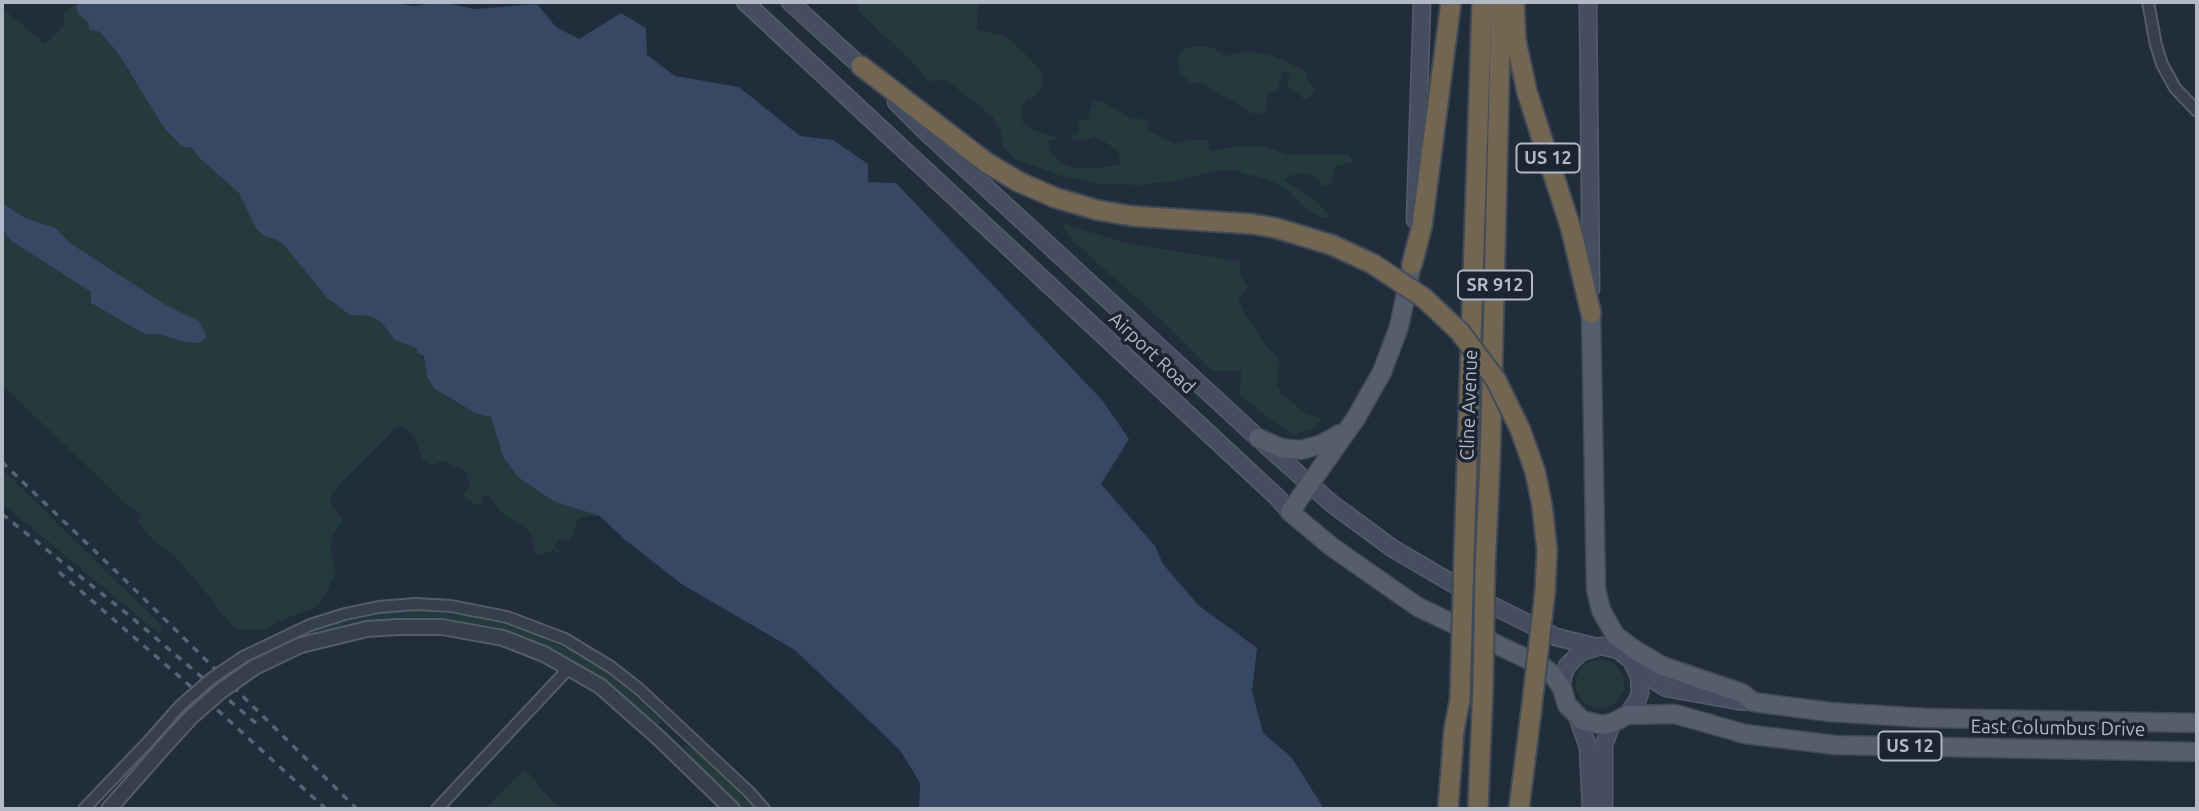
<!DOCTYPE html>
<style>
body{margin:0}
#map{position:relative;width:2199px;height:811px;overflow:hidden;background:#222d3c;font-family:Ubuntu,sans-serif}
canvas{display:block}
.frame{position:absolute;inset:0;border:4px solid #b2bac8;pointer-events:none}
</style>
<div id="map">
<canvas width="2199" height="811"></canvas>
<div class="frame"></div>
</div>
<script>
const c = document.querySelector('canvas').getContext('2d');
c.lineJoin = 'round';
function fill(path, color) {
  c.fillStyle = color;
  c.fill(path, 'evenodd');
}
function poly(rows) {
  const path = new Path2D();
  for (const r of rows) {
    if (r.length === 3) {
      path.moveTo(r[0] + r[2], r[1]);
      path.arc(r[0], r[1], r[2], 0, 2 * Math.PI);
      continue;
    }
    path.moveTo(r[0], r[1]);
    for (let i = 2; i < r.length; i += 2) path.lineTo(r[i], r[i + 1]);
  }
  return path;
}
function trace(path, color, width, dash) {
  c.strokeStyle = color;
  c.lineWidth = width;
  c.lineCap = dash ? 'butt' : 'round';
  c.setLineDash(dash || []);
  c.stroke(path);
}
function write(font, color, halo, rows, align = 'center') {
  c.font = font + ' Ubuntu,sans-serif';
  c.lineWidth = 7;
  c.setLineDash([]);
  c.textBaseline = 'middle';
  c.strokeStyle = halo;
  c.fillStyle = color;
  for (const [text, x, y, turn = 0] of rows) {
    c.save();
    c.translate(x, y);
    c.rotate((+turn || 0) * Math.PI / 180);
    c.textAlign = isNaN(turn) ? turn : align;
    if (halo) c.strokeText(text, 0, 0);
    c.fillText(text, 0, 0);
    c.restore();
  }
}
const green = poly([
 [856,2,978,2,977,29,1004,36,1023,51,1044,76,1041,87,1032,99,1027,98,1021,109,1023,123,1033,130,1057,138,1048,142,1049,150,1063,164,1076,168,1099,168,1120,164,1119,151,1095,136,1083,140,1072,139,1073,136,1079,132,1079,121,1089,120,1090,110,1094,101,1104,102,1130,118,1145,120,1147,118,1149,131,1174,144,1190,140,1207,140,1211,151,1238,146,1261,146,1288,155,1348,154,1353,162,1336,166,1330,186,1323,185,1314,176,1301,173,1290,176,1284,180,1314,199,1329,216,1323,218,1309,212,1289,192,1273,182,1260,177,1242,173,1240,170,1216,171,1173,181,1141,185,1101,184,1058,175,1014,159,1003,146,1000,129,992,116,946,80,929,81,908,58,861,14],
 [73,5,77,5,117,52,128,72,198,157,239,193,264,236,275,239,284,245,327,298,350,315,371,316,381,322,388,332,404,345,416,347,449,399,475,413,491,417,503,457,555,502,600,516,586,516,577,519,574,533,569,541,559,538,555,546,563,556,553,550,540,555,534,552,531,533,519,522,507,517,501,512,490,496,482,496,483,502,476,505,465,497,464,492,469,487,467,474,462,469,443,461,431,465,422,459,414,436,402,427,396,428,332,493,331,505,343,520,333,535,331,546,335,576,318,607,288,617,263,630,239,630,230,624,196,580,171,553,159,546,138,522,142,513,133,510,2,385,2,228,10,240,91,292,91,303,143,334,159,334,184,342,199,321,166,305,70,243,56,228,25,218,2,203,2,8,45,44,64,25,64,14],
 [1193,46,1212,47,1224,56,1246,52,1270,54,1308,72,1307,79,1315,90,1310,98,1304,99,1287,85,1290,73,1282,72,1278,90,1268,94,1266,111,1260,114,1252,113,1205,85,1190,82,1180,73,1178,59,1181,51],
 [1065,224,1129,244,1239,261,1241,276,1248,287,1238,298,1246,316,1263,342,1279,359,1277,384,1281,394,1305,413,1322,418,1315,428,1292,435,1240,396,1241,371,1212,371,1161,320,1071,239,1062,225],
 [2,469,163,627,158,633,2,503],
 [419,611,462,614,502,622,539,635,580,655,615,679,660,719,660,724,653,724,605,682,554,651,491,629,459,623,391,620,350,625,317,632,264,654,298,635,336,622,384,612],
 [1600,684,24],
 [683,745,689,745,755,809,741,809,695,764],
 [523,770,528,772,541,789,562,809,486,809]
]);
const water = poly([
 [79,2,383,2,415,6,441,2,475,9,537,4,556,27,579,39,621,13,646,28,647,55,675,76,739,87,800,136,833,140,868,164,868,182,896,183,1102,400,1129,439,1101,484,1155,546,1163,564,1198,605,1257,648,1252,691,1263,733,1292,758,1324,809,919,809,920,783,900,750,795,650,683,585,624,539,600,516,555,502,518,477,503,457,491,417,475,413,435,389,427,377,424,356,416,352,418,349,395,340,381,322,370,316,350,315,327,298,284,245,275,239,264,236,256,228,239,193,198,157,192,148,182,146,165,129,117,52,100,32,89,29,88,22,79,14,76,7],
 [2,203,25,218,56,228,70,243,166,305,199,321,207,337,199,343,184,342,159,334,144,334,91,303,91,292,10,240,2,228]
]);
const minor = poly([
 [2148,2,2156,45,2162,64,2175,88,2197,111],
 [243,657,310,625,345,614,379,607,415,604,451,606,507,617,565,639,611,667,639,689,749,792,764,809],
 [84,809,149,741],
 [437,809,570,667]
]);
const tertiary = poly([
 [255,667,301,645,367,629,398,627,442,627,503,638,544,654,600,686,660,739,732,809],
 [109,809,160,751]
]);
const secondary = poly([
 [745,2,1278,498,1290,512],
 [790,2,868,73],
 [1588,2,1591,289],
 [896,102,926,132,1258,438,1331,503,1392,548,1479,599,1556,637,1597,647],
 [1415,220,1422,2],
 [1637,670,1666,688,1738,701,1753,702],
 [1562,688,1563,676,1567,666,1581,652,1601,646,1618,650,1631,660,1639,676,1640,693,1637,701,1627,715],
 [1577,716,1588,747,1591,809],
 [1604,809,1604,745,1612,723]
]);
const primary = poly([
 [1412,264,1399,327,1382,372,1356,418,1290,512,1332,547,1418,607,1542,666,1553,675,1562,688,1567,705,1582,720,1602,725,1612,723,1627,715,1675,714,1745,734,1835,745,2197,752],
 [1591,313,1596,589,1601,610,1615,635,1632,648,1662,666,1742,693,1753,702,1830,712,1926,718,2197,723],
 [1258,438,1281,448,1301,450,1322,444,1340,434]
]);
const motorway = poly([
 [1514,2,1516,41,1527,92,1571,229,1591,313],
 [861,66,987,163,1019,182,1056,198,1097,210,1132,216,1252,224,1276,228,1332,245,1373,264],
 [1412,264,1422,226,1451,2],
 [1520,429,1535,471,1542,505,1547,550,1545,592],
 [1464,557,1482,2],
 [1485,569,1490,462,1501,2],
 [1448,809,1454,730,1460,699],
 [1478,809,1483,685],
 [1519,809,1531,713]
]);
const rail = poly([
 [2,462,126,581,357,809],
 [2,514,131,617,257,724],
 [59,572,212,705,326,809]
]);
const minorBridge = poly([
 [149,741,180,706,212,678,243,657]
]);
const tertiaryBridge = poly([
 [160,751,191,717,222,690,255,667]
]);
const motorwayBridge = poly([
 [1373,264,1424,298,1460,332,1496,380,1520,429],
 [1483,685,1485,569],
 [1460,699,1464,557],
 [1531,713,1545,592]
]);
const shields = [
 [1548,158,63],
 [1495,285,74],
 [1910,746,63]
];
const shieldNames = [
 ["US 12",1548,158],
 ["SR 912",1495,285],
 ["US 12",1910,746]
];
const streetNames = [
 ["Airport Road",1152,353,43],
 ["Cline Avenue",1469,405,-88],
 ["East Columbus Drive",2058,728,1]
];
fill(green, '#243a3d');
fill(water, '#364863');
trace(minor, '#545d6a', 14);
trace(tertiary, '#545d6a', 18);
trace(secondary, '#545d6a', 19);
trace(primary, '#3f4855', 21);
trace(motorway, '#414a57', 23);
trace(minor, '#363f4c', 10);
trace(tertiary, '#363f4c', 14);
trace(secondary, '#444e5f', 16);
trace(primary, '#545e6c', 18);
trace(motorway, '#726653', 19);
trace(rail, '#586373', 3.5, [7, 7]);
trace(minorBridge, '#545d6a', 14, []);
trace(tertiaryBridge, '#545d6a', 18, []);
trace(motorwayBridge, '#414a57', 23, []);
trace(minorBridge, '#363f4c', 10);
trace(tertiaryBridge, '#363f4c', 14);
trace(motorwayBridge, '#726653', 19);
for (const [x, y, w] of shields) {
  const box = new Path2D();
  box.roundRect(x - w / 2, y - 14.5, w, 29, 5);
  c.fillStyle = '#1b2431';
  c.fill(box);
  trace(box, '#b2bac8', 2);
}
write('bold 18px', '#b2bac8', null, shieldNames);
write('19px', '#b2bac8', '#1b2431', streetNames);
</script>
